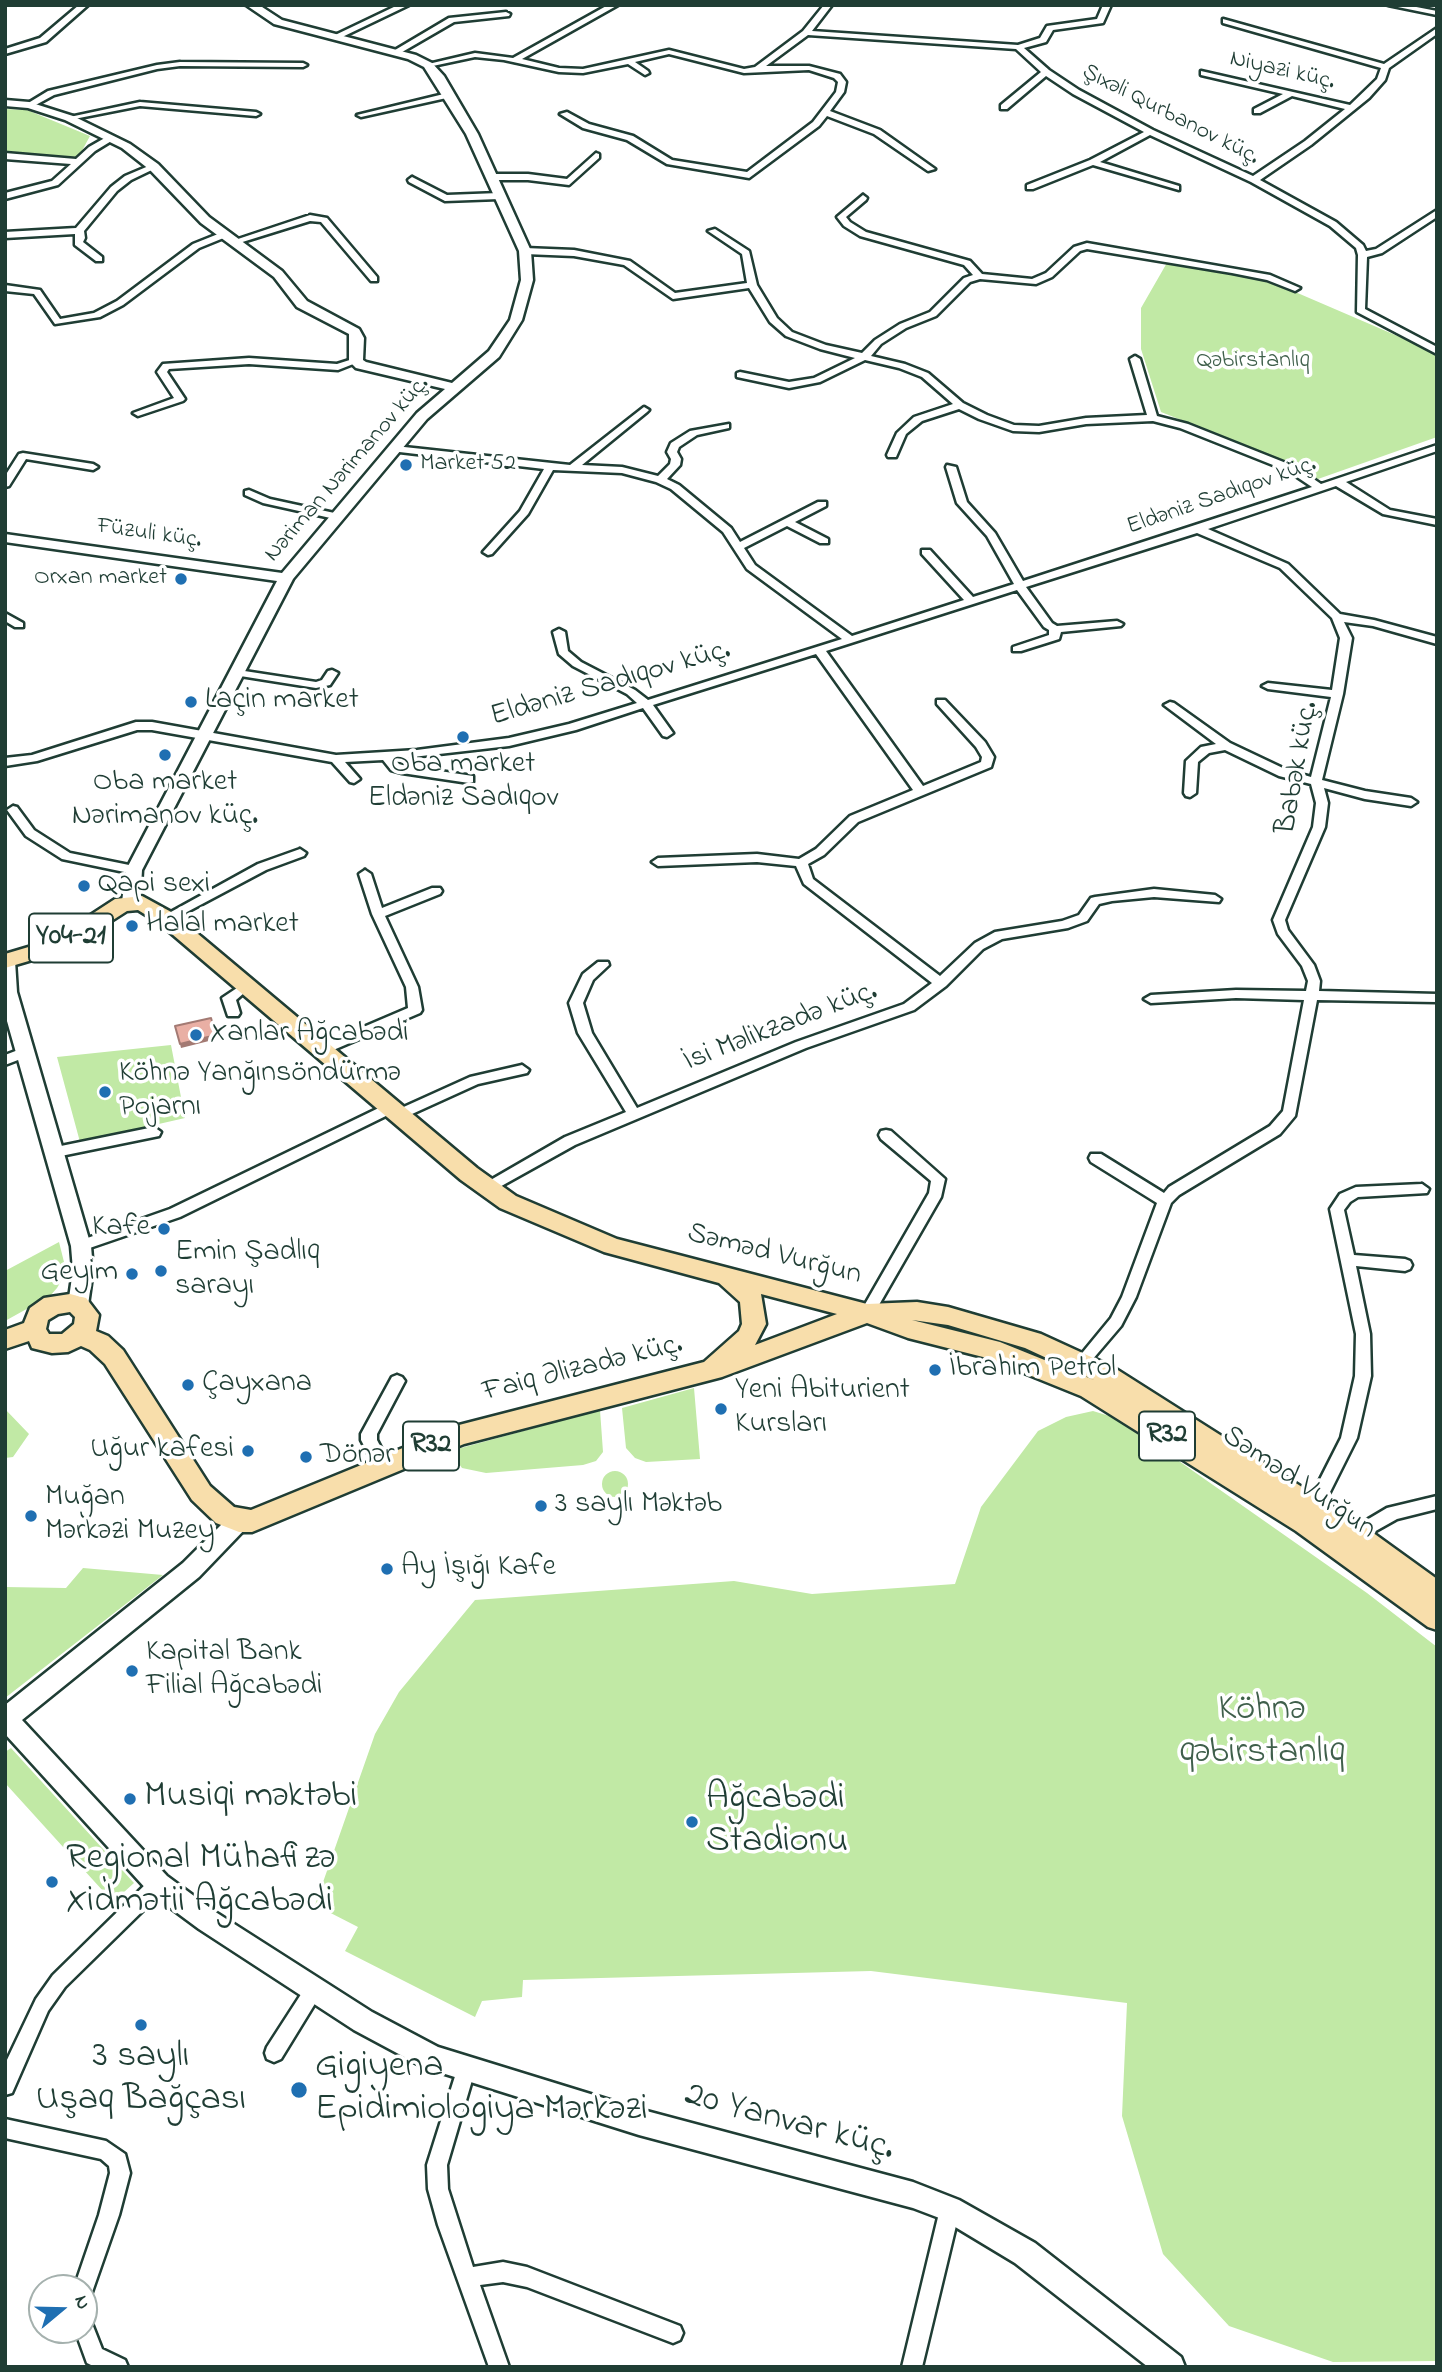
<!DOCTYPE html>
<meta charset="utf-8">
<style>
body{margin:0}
#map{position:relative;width:1442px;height:2372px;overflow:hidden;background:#fff;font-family:"Indie Flower",sans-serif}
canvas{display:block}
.frame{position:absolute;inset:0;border:7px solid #1f3d34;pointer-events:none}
.north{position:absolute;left:28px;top:2274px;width:70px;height:70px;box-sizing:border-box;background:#fff;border:2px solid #a5b1ae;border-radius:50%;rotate:71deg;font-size:19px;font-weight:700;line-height:28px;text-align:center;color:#1f3d34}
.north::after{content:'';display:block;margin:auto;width:24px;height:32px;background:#1f6fb2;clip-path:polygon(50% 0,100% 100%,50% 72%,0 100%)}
</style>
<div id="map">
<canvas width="1442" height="2372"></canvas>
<div class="frame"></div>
<div class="north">N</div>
</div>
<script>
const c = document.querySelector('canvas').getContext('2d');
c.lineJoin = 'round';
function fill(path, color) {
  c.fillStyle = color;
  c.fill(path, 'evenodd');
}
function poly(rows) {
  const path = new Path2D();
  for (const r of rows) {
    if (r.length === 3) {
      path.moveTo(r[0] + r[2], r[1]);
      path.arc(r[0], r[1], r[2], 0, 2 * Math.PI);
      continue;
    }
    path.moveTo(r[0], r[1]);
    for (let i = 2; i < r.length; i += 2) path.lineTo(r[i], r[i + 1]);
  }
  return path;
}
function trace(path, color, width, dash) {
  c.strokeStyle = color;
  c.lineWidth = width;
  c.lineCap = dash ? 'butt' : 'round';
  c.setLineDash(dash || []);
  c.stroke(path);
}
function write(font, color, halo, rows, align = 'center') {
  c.font = font + ' "Indie Flower",sans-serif';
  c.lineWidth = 7;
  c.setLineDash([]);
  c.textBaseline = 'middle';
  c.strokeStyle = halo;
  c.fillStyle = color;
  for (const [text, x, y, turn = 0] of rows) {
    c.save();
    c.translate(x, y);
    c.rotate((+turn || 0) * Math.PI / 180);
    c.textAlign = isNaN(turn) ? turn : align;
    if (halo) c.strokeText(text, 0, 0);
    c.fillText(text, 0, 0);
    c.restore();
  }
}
const green = poly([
 [5,109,27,110,90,136,78,158,5,151],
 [1168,261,1272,282,1437,353,1437,437,1318,479,1285,461,1161,412,1141,349,1141,308],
 [171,1045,185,1118,80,1142,57,1057],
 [59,1242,64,1262,64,1276,57,1288,50,1296,5,1321,5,1271],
 [694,1388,700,1459,646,1462,635,1458,626,1448,622,1408],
 [5,1409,29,1434,13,1457,5,1458],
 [600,1410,603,1452,596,1461,583,1465,486,1473,462,1468,450,1451],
 [1093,1411,1119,1419,1367,1593,1437,1647,1437,2361,1333,2362,1229,2326,1163,2254,1122,2116,1127,2003,871,1971,523,1980,522,1997,482,2001,475,2017,345,1951,358,1927,315,1905,375,1734,399,1692,475,1600,734,1581,812,1594,955,1584,981,1507,1038,1431,1066,1417],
 [615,1484,13],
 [83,1568,163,1575,5,1698,5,1587,66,1588],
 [11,1748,134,1883,113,1902,5,1783,5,1752]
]);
const street = poly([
 [79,5,88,5,46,42,5,54,5,49,40,38,79,5],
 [398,5,409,5,338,39,331,37,398,5],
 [608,5,618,5,522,59,559,68,583,69,669,50,744,69,755,67,803,31,824,5,832,5,812,31,1018,45,1040,38,1047,26,1097,19,1103,5,1111,5,1103,23,1053,30,1046,42,1024,48,1049,70,1079,90,1153,130,1253,176,1305,141,1345,109,1292,96,1260,113,1254,113,1254,109,1283,94,1201,75,1201,71,1350,105,1377,79,1381,68,1223,23,1223,19,1384,64,1437,28,1437,34,1389,68,1385,80,1369,98,1311,145,1260,180,1336,222,1363,245,1366,251,1376,249,1437,210,1437,217,1382,253,1367,257,1365,309,1437,347,1437,354,1357,312,1358,255,1356,248,1330,226,1251,182,1150,135,1100,162,1179,186,1179,190,1093,165,1033,189,1027,189,1027,185,1090,160,1144,132,1073,94,1046,76,1007,109,1001,109,1001,105,1041,72,1016,49,808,35,766,66,809,66,840,74,846,82,844,92,830,111,880,130,935,169,928,171,874,134,827,116,819,126,749,178,667,164,627,140,583,128,560,114,567,112,589,124,633,136,672,160,747,172,813,122,836,92,838,82,834,78,809,70,744,73,669,54,635,62,648,71,649,73,645,75,628,64,583,73,559,72,504,60,475,57,428,67,424,65,475,53,513,58,608,5],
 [1388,5,1406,5,1437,11,1437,15,1388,5],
 [506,12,510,14,509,16,454,22,397,55,390,53,449,18,506,12],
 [180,62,303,63,307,65,303,67,180,66,157,69,54,95,32,107,25,105,48,91,157,65,180,62],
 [448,93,452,95,451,97,361,117,357,115,448,93],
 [140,102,256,112,260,114,256,116,140,106,69,120,65,118,140,102],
 [110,135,114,138,113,140,95,151,58,185,5,199,5,193,52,181,71,164,5,159,5,153,76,159,89,147,110,135],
 [596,153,599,154,599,158,569,185,528,180,490,180,486,177,490,174,528,174,567,179,596,153],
 [151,165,158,167,131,180,117,191,84,231,85,238,83,242,102,257,102,261,96,261,75,245,75,234,5,238,5,232,76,228,111,187,125,176,151,165],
 [412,177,447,195,499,193,503,196,499,199,445,201,409,182,408,180,412,177],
 [863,195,867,198,866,200,846,217,850,222,866,232,970,261,982,274,1032,279,1046,273,1074,247,1087,243,1270,275,1300,288,1295,291,1267,280,1232,273,1087,249,1080,251,1052,277,1036,284,980,279,970,282,936,316,906,328,881,344,871,356,905,364,928,373,963,403,987,415,1014,425,1039,426,1086,418,1147,415,1130,359,1135,356,1140,359,1157,416,1188,424,1296,467,1321,484,1437,445,1437,451,1346,482,1390,510,1437,519,1437,525,1383,514,1336,486,1208,529,1288,564,1340,614,1374,620,1437,637,1437,644,1373,626,1344,622,1352,638,1343,694,1322,780,1365,791,1411,798,1417,802,1411,806,1365,799,1324,788,1328,803,1325,827,1285,920,1288,930,1314,965,1320,981,1319,991,1437,994,1437,1002,1317,1000,1295,1116,1280,1134,1179,1195,1171,1203,1136,1297,1121,1326,1086,1367,1081,1369,1076,1367,1074,1363,1111,1318,1122,1297,1157,1203,1091,1162,1089,1158,1091,1154,1101,1154,1164,1193,1169,1187,1270,1126,1283,1111,1304,1000,1236,998,1151,1003,1144,999,1151,995,1236,990,1306,991,1308,981,1302,966,1278,934,1273,920,1313,827,1316,803,1311,784,1279,776,1225,750,1209,753,1198,762,1196,793,1190,797,1186,796,1184,793,1186,761,1201,747,1216,744,1164,705,1170,702,1174,703,1230,743,1287,770,1311,777,1331,697,1268,689,1262,686,1268,683,1332,690,1340,638,1332,618,1280,568,1197,533,1026,587,1052,623,1057,626,1117,621,1123,624,1121,626,1061,632,1059,639,1021,651,1013,651,1013,647,1049,635,1049,630,1044,627,1017,590,826,651,923,786,981,762,982,757,976,747,937,704,937,700,945,700,985,742,994,757,991,767,858,822,824,855,808,864,813,879,940,976,975,943,995,932,1062,921,1079,915,1091,898,1095,897,1154,889,1215,895,1221,899,1219,902,1154,897,1112,901,1099,904,1087,921,1068,928,1002,939,983,949,946,986,914,1010,806,1048,575,1145,487,1194,480,1189,482,1185,565,1137,626,1112,578,1033,569,1003,583,974,598,962,608,962,609,965,593,980,583,1003,592,1033,637,1108,796,1042,904,1004,932,983,804,884,796,866,757,862,658,866,652,862,658,858,757,854,799,859,816,849,850,816,913,790,816,654,653,705,673,733,667,737,663,736,643,708,576,730,509,746,395,759,399,764,406,766,473,776,473,782,469,783,402,773,391,770,383,760,345,762,360,779,354,783,350,782,332,762,152,730,137,730,37,761,5,766,5,758,32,755,136,722,152,722,336,755,417,750,509,738,569,724,637,703,627,694,573,666,559,654,553,632,559,629,565,632,568,651,581,662,635,690,648,700,842,639,747,569,723,532,671,489,656,482,622,473,553,470,528,514,492,554,488,555,483,552,520,511,544,469,391,451,390,449,395,446,570,465,644,407,649,410,647,412,582,465,622,467,658,476,670,464,671,459,667,452,671,443,690,431,729,424,729,428,697,435,679,447,677,452,681,459,680,465,667,479,679,485,731,528,740,542,818,502,826,502,826,506,795,522,828,539,828,543,820,543,787,526,744,548,755,565,852,636,964,600,922,554,922,550,930,550,973,597,1014,584,987,536,957,503,946,467,947,465,956,467,967,502,995,533,1023,581,1312,487,1288,471,1180,428,1153,421,1086,424,1039,432,1013,431,979,419,959,409,922,421,906,434,896,457,888,457,887,455,897,433,914,417,953,404,922,377,899,368,865,360,820,382,789,388,737,377,737,373,740,372,789,382,814,378,855,358,820,349,786,336,770,322,749,288,673,299,624,265,574,256,525,254,520,251,525,248,574,250,630,261,675,293,747,283,742,254,708,231,715,229,749,251,757,285,777,318,792,332,826,345,862,353,875,340,900,324,930,312,964,278,973,275,964,265,860,236,844,226,837,217,863,195],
 [310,215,327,218,377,277,377,281,371,281,321,222,310,221,236,244,229,242,310,215],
 [223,232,227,235,226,237,199,248,123,305,100,317,55,324,34,294,5,291,5,285,40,290,60,319,94,313,117,301,193,244,223,232],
 [249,358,337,364,356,358,361,361,338,370,249,364,169,369,167,372,185,399,183,401,138,416,133,413,174,398,157,372,163,364,249,358],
 [23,453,93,464,98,467,93,470,26,459,9,486,5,487,5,476,19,454,23,453],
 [249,490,270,499,339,514,340,516,335,519,263,503,245,495,245,491,249,490],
 [5,613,23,623,23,627,15,627,5,621,5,613],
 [238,670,316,682,322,680,328,671,332,670,338,673,330,685,316,688,234,675,234,671,238,670],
 [13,806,17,807,34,830,70,853,134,866,140,870,134,874,62,859,26,836,7,810,13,806],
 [300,849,306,853,304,856,266,870,170,921,166,922,160,918,258,864,300,849],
 [365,870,371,874,382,908,432,888,440,888,442,891,440,894,385,916,418,987,422,1010,420,1013,324,1054,317,1049,319,1046,408,1008,406,987,372,914,359,874,365,870],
 [246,982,252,986,236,1000,240,1013,238,1016,228,1016,222,998,246,982],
 [26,1047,33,1052,31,1055,5,1065,5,1055,26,1047],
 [522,1065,529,1070,527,1073,478,1084,401,1119,396,1117,394,1114,396,1111,180,1217,81,1251,76,1250,74,1246,76,1242,170,1209,387,1104,397,1104,399,1107,397,1110,470,1077,522,1065],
 [154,1127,161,1132,159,1136,56,1157,49,1152,56,1147,154,1127],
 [886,1130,891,1131,945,1179,941,1197,872,1317,867,1319,862,1317,860,1313,929,1193,931,1181,881,1139,879,1135,881,1131,886,1130],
 [1422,1184,1429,1189,1427,1193,1358,1197,1350,1202,1344,1210,1354,1255,1405,1259,1410,1261,1412,1265,1410,1269,1405,1271,1356,1266,1370,1334,1371,1376,1357,1438,1320,1512,1314,1514,1308,1512,1306,1507,1341,1438,1355,1376,1356,1334,1330,1209,1340,1194,1356,1187,1422,1184],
 [397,1375,402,1377,405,1381,377,1434,377,1440,391,1467,388,1472,383,1473,378,1472,361,1440,361,1434,392,1377,397,1375],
 [1437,1496,1437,1509,1397,1519,1356,1542,1350,1540,1348,1535,1350,1530,1387,1508,1437,1496],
 [158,1876,164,1878,167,1884,164,1890,65,1987,48,2011,12,2093,5,2095,5,2064,36,1999,53,1975,152,1878,158,1876],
 [313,1982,319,1985,322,1991,319,1997,281,2059,274,2062,267,2059,265,2053,267,2047,307,1985,313,1982],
 [466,2061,473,2063,475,2070,447,2165,448,2189,473,2267,503,2262,527,2267,680,2326,683,2333,680,2340,673,2343,527,2287,503,2282,480,2285,509,2367,489,2367,438,2225,428,2189,427,2165,457,2070,459,2063,466,2061],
 [5,2119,106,2141,125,2154,130,2173,119,2215,91,2295,84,2298,84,2288,74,2288,99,2215,110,2173,109,2166,101,2159,5,2138,5,2119],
 [950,2199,957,2202,960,2209,922,2367,902,2367,940,2209,943,2202,950,2199],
 [84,2318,91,2321,102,2349,125,2360,128,2367,95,2367,87,2363,75,2330,84,2330,84,2318]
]);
const secondary = poly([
 [246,5,259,5,282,20,416,55,432,63,444,76,478,134,531,251,533,280,522,320,499,357,427,419,293,579,142,870,140,902,131,908,122,902,126,870,277,581,5,542,5,534,282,573,417,413,445,389,356,368,349,361,349,334,297,307,274,277,201,223,150,170,122,148,65,120,28,108,5,106,5,100,29,102,73,116,130,144,158,164,209,217,282,271,307,301,359,329,364,338,363,360,366,362,452,383,489,351,510,320,521,280,519,251,466,134,424,67,408,59,274,24,246,5],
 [6,955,15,961,17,992,91,1246,93,1270,88,1305,85,1311,78,1313,71,1311,68,1305,73,1270,71,1246,5,1014,6,955],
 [239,1512,247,1515,250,1521,247,1527,199,1577,22,1720,167,1876,217,1913,372,2012,438,2047,639,2109,913,2182,959,2200,1035,2243,1181,2357,1185,2367,1148,2367,1015,2263,942,2219,913,2208,639,2135,423,2067,354,2030,199,1929,149,1892,5,1734,5,1705,183,1563,231,1515,239,1512]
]);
const primary = poly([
 [142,896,173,913,477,1168,516,1196,617,1239,867,1304,917,1302,948,1307,1041,1334,1113,1367,1365,1527,1437,1579,1437,1630,1428,1627,1296,1531,1081,1396,987,1358,908,1338,867,1323,722,1377,464,1444,252,1532,239,1532,216,1523,192,1500,105,1364,90,1350,81,1346,68,1352,52,1353,32,1348,29,1341,5,1349,5,1330,24,1323,30,1308,44,1298,70,1294,86,1298,99,1315,96,1331,108,1336,123,1350,210,1486,234,1507,251,1510,459,1425,704,1362,739,1331,742,1324,740,1302,719,1283,604,1252,500,1208,461,1180,159,923,138,910,127,911,66,950,5,968,5,954,52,940,115,899,142,896],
 [761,1294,837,1314,755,1345,766,1324,761,1294],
 [70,1312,75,1317,74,1324,62,1334,49,1334,46,1329,48,1320,58,1314,70,1312],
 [912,1320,948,1325,1025,1348,1094,1380,1000,1342,912,1320]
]);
const shadedWall = poly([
 [216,1035,217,1039,181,1048,180,1044]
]);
const building = poly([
 [211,1018,216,1035,180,1044,175,1026,211,1018]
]);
const markers = [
 [406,465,7,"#1f6fb2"],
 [181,579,7,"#1f6fb2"],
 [191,702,7,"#1f6fb2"],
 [463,737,7,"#1f6fb2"],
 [165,755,7,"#1f6fb2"],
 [84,886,7,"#1f6fb2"],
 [132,926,7,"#1f6fb2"],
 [196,1035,7,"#1f6fb2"],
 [105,1092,7,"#1f6fb2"],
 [164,1229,7,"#1f6fb2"],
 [161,1271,7,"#1f6fb2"],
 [132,1274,7,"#1f6fb2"],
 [935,1370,7,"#1f6fb2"],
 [188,1385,7,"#1f6fb2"],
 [721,1409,7,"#1f6fb2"],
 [248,1451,7,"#1f6fb2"],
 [306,1457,7,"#1f6fb2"],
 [541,1506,7,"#1f6fb2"],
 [31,1516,7,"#1f6fb2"],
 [387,1569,7,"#1f6fb2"],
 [132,1671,7,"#1f6fb2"],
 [130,1799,7,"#1f6fb2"],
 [692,1822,7,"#1f6fb2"],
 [52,1882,7,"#1f6fb2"],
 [141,2025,7,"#1f6fb2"],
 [299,2090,9,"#1f6fb2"]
];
const farStreetnames = [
 ["Niyazi küç.",1282,72,13],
 ["Şıxəli Qurbanov küç.",1170,116,27],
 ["Nəriman Nərimanov küç.",348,470,-49],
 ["Eldəniz Sadıqov küç.",1222,497,-19],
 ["Füzuli küç.",149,535,8]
];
const farParknames = [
 ["Qəbirstanlıq",1253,362]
];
const farPoinames = [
 ["Market 52",420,465],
 ["Orxan market",167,579,"right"]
];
const shields = [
 [71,938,84],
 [1167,1436,56],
 [431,1446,56]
];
const shieldNames = [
 ["Y04-21",71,938],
 ["R32",1167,1436],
 ["R32",431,1446]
];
const streetNames = [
 ["Eldəniz Sadıqov küç.",611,685,-16],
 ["Babək küç.",1299,768,-80],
 ["İsi Məlikzadə küç.",781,1028,-21],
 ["Səməd Vurğun",774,1256,14],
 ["Faiq Əlizadə küç.",583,1370,-14],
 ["Səməd Vurğun",1298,1484,34]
];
const poiNames = [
 ["Laçin market",205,702],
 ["Oba market",463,766,"center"],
 ["Eldəniz Sadıqov",463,800,"center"],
 ["Oba market",165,784,"center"],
 ["Nərimanov küç.",165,818,"center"],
 ["Qapi sexi",98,886],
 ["Halal market",146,926],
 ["Xanlar Ağcabədi",210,1035],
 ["Köhnə Yanğınsöndürmə",119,1075],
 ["Pojarnı",119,1109],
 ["Kafe",150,1229,"right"],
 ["Emin Şadlıq",175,1254],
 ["sarayı",175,1288],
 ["Geyim",118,1274,"right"],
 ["İbrahim Petrol",949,1370],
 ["Çayxana",202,1385],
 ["Yeni Abiturient",735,1392],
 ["Kursları",735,1426],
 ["Uğur kafesi",234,1451,"right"],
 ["Dönər",320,1457],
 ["Muğan",45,1499],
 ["Mərkəzi Muzey",45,1533],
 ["3 saylı Məktəb",555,1506],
 ["Ay İşığı Kafe",401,1569],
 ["Kapital Bank",146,1654],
 ["Filial Ağcabədi",146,1688]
];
const nearParknames = [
 ["Köhnə",1262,1712],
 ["qəbirstanlıq",1262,1755]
];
const nearPoinames = [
 ["Musiqi məktəbi",144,1799],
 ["Ağcabədi",706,1801],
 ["Stadionu",706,1844],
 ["Regional Mühafizə",66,1861],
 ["Xidmətii Ağcabədi",66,1904],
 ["3 saylı",141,2059,"center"],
 ["Uşaq Bağçası",141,2102,"center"],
 ["Gigiyena",315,2069],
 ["Epidimiologiya Mərkəzi",315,2112]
];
const nearStreetnames = [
 ["20 Yanvar küç.",789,2124,15]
];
fill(green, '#c1e9a5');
trace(street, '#1f3d34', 5);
trace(secondary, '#1f3d34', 5);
trace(primary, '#1f3d34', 5);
fill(street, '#fff');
fill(secondary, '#fff');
fill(primary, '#f8deab');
fill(shadedWall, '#a37a73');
fill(building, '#e9afa4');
trace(building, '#a37a73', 2);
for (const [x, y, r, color] of markers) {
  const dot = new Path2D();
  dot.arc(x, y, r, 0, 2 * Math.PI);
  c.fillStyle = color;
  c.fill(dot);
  trace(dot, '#fff', 2.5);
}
write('24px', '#1f3d34', '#fff', farStreetnames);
write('24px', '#3f5f4b', '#fff', farParknames);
write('24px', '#1f3d34', '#fff', farPoinames, 'left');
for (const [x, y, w] of shields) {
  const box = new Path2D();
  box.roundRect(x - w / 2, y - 24.5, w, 49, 5);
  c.fillStyle = '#fff';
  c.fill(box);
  trace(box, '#1f3d34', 2);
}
write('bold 28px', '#1f3d34', null, shieldNames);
write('30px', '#1f3d34', '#fff', streetNames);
write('30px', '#1f3d34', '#fff', poiNames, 'left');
write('37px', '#3f5f4b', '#fff', nearParknames);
write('37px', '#1f3d34', '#fff', nearPoinames, 'left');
write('37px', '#1f3d34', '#fff', nearStreetnames);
</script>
